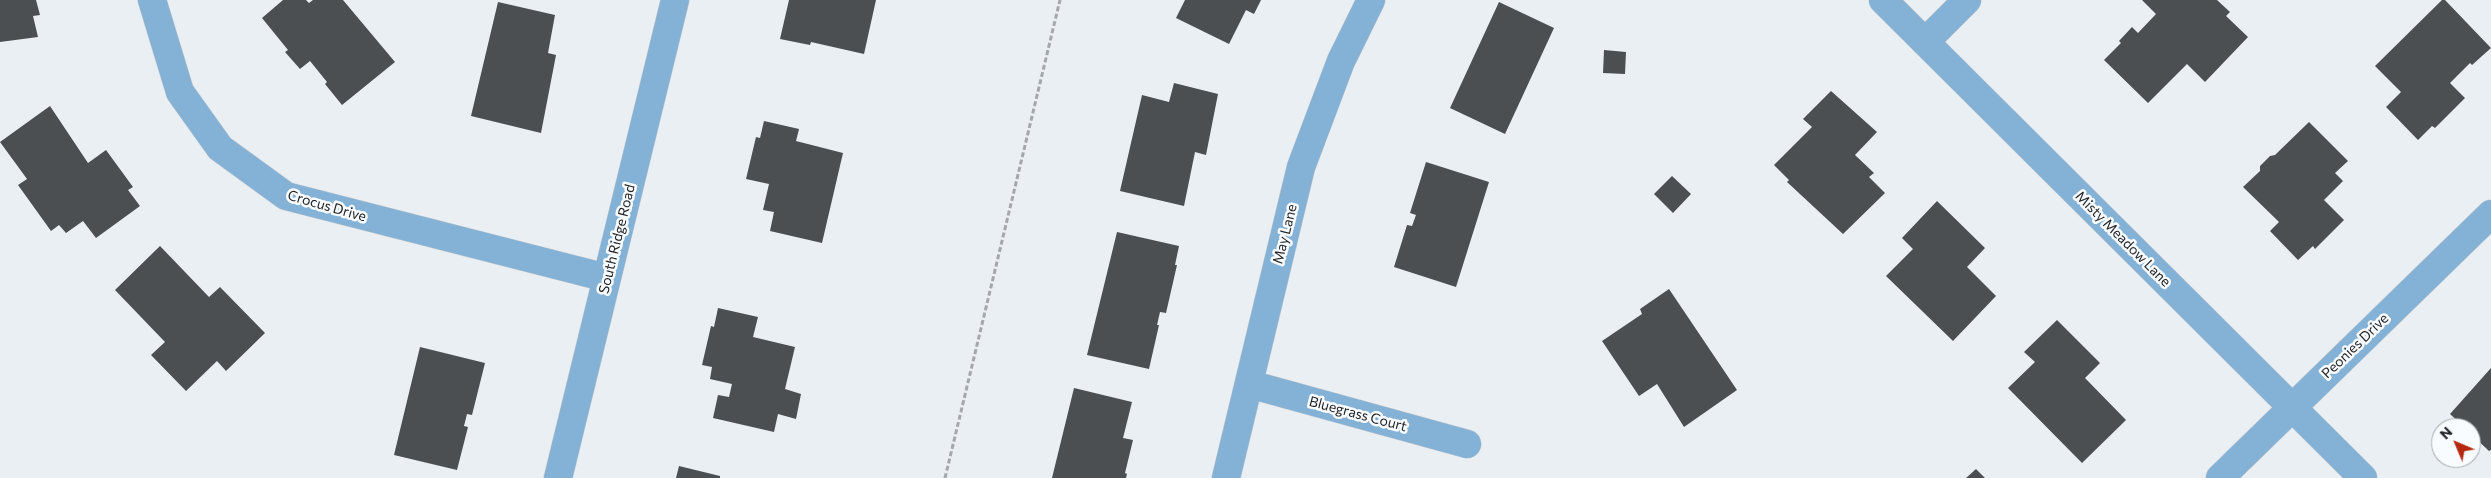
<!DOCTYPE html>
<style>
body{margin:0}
#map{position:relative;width:2491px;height:478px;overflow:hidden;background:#eaeff3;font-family:Commissioner,sans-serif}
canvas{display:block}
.north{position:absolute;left:2431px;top:418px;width:50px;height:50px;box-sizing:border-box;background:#f9fcff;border:1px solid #a3a6a8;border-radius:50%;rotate:315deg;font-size:14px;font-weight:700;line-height:20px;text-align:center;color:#232426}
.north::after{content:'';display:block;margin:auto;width:18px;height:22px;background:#b5280e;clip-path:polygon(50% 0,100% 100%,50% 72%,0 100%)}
</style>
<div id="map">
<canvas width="2491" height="478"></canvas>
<div class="north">N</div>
</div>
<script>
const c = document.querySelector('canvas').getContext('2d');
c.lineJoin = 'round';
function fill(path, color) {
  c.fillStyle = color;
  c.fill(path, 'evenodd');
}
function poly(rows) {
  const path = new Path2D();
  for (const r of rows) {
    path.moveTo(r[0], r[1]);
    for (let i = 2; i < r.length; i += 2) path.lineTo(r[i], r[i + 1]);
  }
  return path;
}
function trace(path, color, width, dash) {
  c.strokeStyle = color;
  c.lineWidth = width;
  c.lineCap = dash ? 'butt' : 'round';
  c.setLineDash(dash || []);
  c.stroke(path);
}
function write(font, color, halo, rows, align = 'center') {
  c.font = font + ' Commissioner,sans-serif';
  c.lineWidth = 5;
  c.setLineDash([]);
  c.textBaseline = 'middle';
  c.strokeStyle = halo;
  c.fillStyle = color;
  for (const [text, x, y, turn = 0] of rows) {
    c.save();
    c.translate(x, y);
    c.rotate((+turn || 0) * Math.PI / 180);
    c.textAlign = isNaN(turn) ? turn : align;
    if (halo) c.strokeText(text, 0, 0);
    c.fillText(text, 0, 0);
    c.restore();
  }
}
const building = poly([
 [0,0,36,0,40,15,33,16,38,37,0,42],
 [283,0,306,0,309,3,313,0,343,0,395,62,342,105,325,84,327,82,310,61,300,69,285,52,288,50,262,18],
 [789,0,876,0,864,54,811,42,810,45,780,39],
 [1185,0,1261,0,1254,14,1246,10,1229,44,1176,18],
 [2142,0,2217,0,2230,12,2226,16,2248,37,2205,82,2187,64,2148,103,2104,60,2121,43,2119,41,2132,27,2138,33,2156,14],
 [2442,0,2445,0,2491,48,2472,65,2470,63,2450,83,2465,98,2435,128,2432,126,2418,140,2386,107,2401,92,2375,66],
 [498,2,555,15,548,53,556,55,541,133,471,116],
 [1499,2,1554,28,1505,134,1450,108],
 [1604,50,1626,52,1625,74,1603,73],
 [1174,83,1218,94,1206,155,1195,152,1184,206,1120,191,1142,95,1169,102],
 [1831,91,1877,132,1855,155,1874,173,1869,177,1885,193,1843,234,1787,182,1789,180,1774,165,1812,127,1803,119],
 [50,106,88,163,106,150,133,187,128,190,140,206,96,238,83,221,66,233,59,225,51,231,18,185,27,179,0,142],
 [764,121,799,129,796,141,843,153,822,243,770,231,774,212,763,210,769,184,746,179,756,137,760,138],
 [2309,122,2348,161,2335,173,2343,181,2324,200,2344,220,2315,249,2313,246,2298,260,2270,231,2279,222,2243,187,2260,171,2260,166,2270,156,2275,155],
 [1426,162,1489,182,1456,287,1394,267,1407,225,1412,226,1416,215,1410,213],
 [1672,176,1691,194,1673,213,1654,194],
 [1937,201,1985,248,1967,267,1996,296,1953,341,1886,276,1913,249,1902,238],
 [1117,232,1179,246,1175,265,1177,265,1166,313,1160,312,1157,325,1159,325,1149,369,1087,355],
 [160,246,209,297,220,287,265,333,226,371,217,361,186,391,151,355,165,342,115,290],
 [1669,289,1737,390,1684,427,1657,384,1639,396,1602,341,1642,314,1640,309],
 [718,308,758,317,753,337,795,347,785,389,801,394,796,419,778,414,774,432,713,418,718,395,729,397,732,384,710,379,712,367,702,365,711,326,714,327],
 [2057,320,2100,363,2085,378,2126,420,2082,463,2008,388,2035,362,2024,352],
 [420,347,485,363,472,415,467,414,464,426,468,427,457,470,394,455],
 [2491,368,2491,450,2489,451,2471,434,2471,428,2465,428,2450,414],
 [1074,388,1132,402,1123,438,1133,440,1125,473,1127,474,1126,478,1052,478],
 [679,466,720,476,720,478,676,478],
 [1976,469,1985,478,1966,478]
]);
const path = poly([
 [945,478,1060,0]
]);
const minor = poly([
 [152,0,180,92,220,148,286,196,607,278],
 [1883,0,2363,478],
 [1925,42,1967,0],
 [1249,384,1467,444],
 [558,478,675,0],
 [1226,478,1301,167,1341,61,1371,0],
 [2220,478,2491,214]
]);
const streetNames = [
 ["Crocus Drive",327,206,16],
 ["May Lane",1285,234,-76],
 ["South Ridge Road",617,239,-76],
 ["Misty Meadow Lane",2123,239,45],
 ["Peonies Drive",2355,346,-44],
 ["Bluegrass Court",1358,414,15]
];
fill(building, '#4b4f52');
trace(minor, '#c6cace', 29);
trace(path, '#a4a8ab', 3, [5, 2.5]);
trace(minor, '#84b2d6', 28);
write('14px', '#232426', '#f9fcff', streetNames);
</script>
